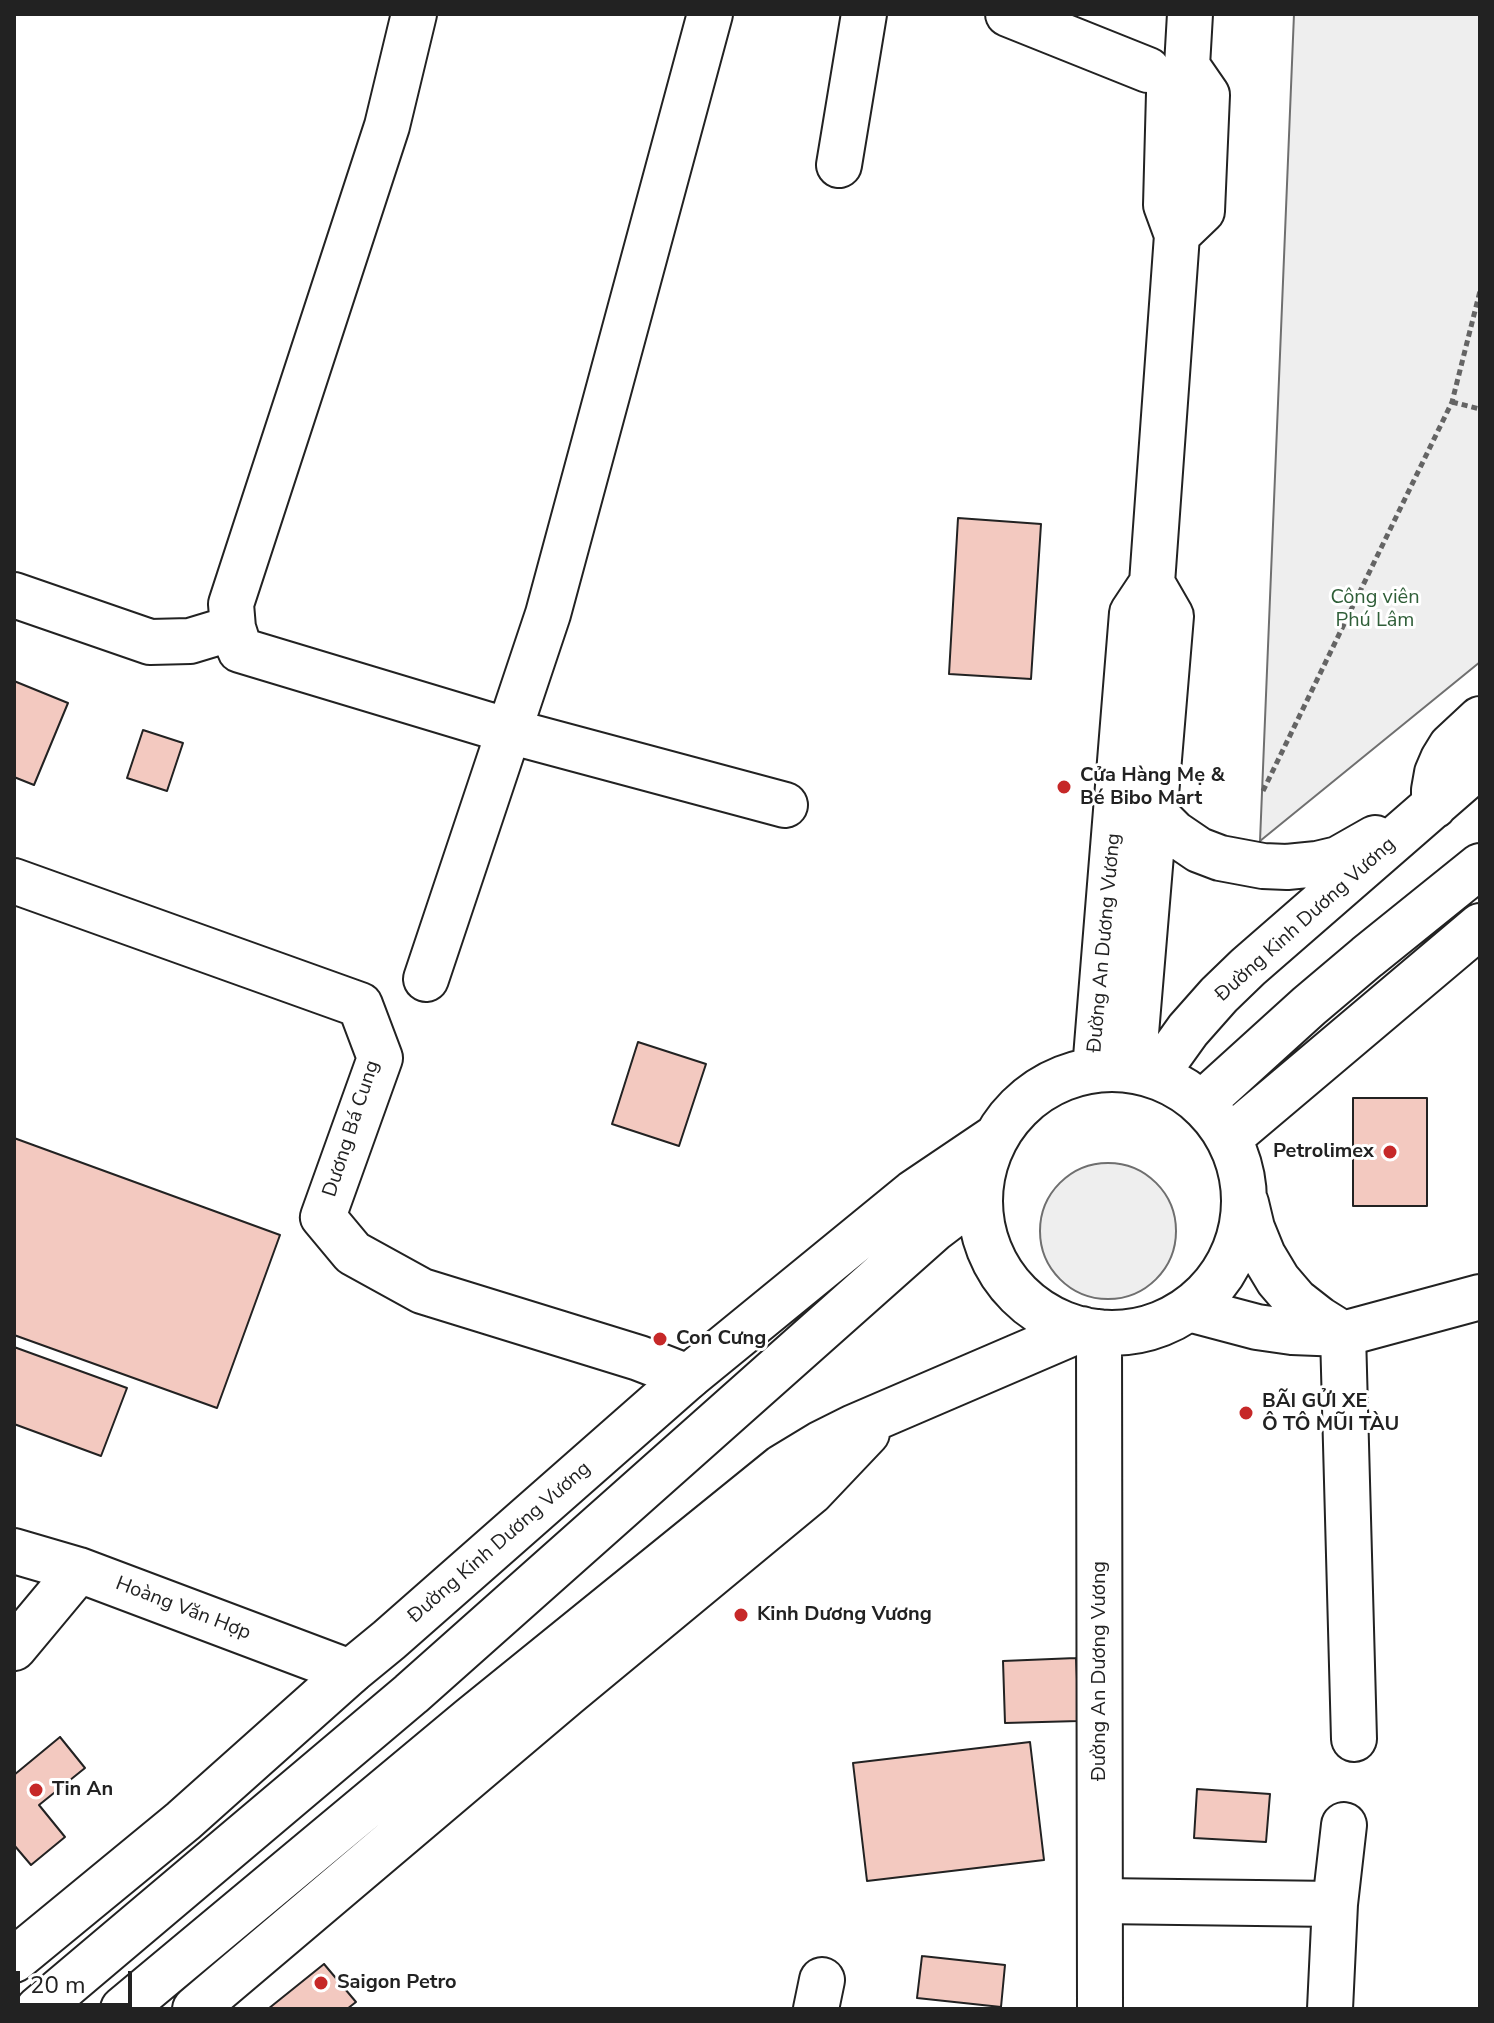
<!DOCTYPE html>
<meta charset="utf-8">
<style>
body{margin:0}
#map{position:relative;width:1494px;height:2023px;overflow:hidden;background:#fff;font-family:"Nunito Sans",sans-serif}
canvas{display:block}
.frame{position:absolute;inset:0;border:16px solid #222;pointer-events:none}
.scale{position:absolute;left:16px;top:1971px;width:116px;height:36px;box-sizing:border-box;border:4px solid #222;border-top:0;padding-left:10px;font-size:24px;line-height:28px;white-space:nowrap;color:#222;-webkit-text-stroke:6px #fff;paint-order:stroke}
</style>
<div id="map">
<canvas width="1494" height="2023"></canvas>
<div class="frame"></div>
<div class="scale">20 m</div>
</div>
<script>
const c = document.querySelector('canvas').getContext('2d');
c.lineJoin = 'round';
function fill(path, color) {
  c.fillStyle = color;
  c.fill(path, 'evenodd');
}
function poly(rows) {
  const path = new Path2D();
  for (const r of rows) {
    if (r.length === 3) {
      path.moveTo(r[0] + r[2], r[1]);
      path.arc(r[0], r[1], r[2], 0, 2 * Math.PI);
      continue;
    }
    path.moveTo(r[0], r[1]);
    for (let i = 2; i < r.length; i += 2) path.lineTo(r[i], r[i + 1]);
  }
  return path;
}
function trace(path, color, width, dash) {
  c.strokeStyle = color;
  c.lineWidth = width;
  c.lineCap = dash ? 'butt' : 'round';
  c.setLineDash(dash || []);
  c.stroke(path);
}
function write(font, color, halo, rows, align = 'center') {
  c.font = font + ' "Nunito Sans",sans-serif';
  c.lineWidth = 6;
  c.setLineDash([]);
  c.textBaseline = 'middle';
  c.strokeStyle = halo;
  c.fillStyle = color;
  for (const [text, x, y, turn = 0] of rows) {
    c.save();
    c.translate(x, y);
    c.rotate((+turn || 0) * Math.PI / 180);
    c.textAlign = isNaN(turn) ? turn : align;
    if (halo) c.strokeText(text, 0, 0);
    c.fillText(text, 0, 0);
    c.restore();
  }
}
const green = poly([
 [1294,14,1480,14,1480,662,1260,841,1294,14],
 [1108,1231,68]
]);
const building = poly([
 [958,518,1041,524,1031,679,949,674,958,518],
 [14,681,68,703,34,785,14,777,14,681],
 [143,730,183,743,167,791,127,778,143,730],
 [638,1042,706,1064,679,1146,612,1124,638,1042],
 [1353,1098,1427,1098,1427,1206,1353,1206,1353,1098],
 [14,1138,280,1235,217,1408,14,1335,14,1138],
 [14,1347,127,1388,101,1456,14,1424,14,1347],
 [1076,1658,1079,1721,1005,1723,1003,1661,1076,1658],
 [60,1737,85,1768,39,1805,65,1837,31,1865,14,1845,14,1775,60,1737],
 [1030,1742,1044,1860,867,1881,853,1763,1030,1742],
 [1197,1789,1270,1794,1266,1842,1194,1838,1197,1789],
 [922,1956,1005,1965,1001,2007,917,1998,922,1956],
 [324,1964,356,2002,347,2009,268,2009,324,1964]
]);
const path = poly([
 [1452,402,1480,409],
 [1263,791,1452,402,1480,291]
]);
const minor = poly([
 [414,14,387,126,231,604,233,628,240,650,509,731,785,805],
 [1008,14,1148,70],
 [839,165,864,14],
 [14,595,150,642,190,641,233,628],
 [14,881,360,1005,380,1058,323,1217,353,1253,422,1291,639,1358,688,1377],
 [426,979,548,614,710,14],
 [1343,1334,1354,1739],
 [14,1551,79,1570,350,1672],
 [14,1648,79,1570],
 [1100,1901,1335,1904],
 [816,2009,822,1980],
 [1330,2009,1335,1904,1344,1825]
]);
const major = poly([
 [1177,235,1202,211,1207,95,1187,66],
 [1434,806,1434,790,1437,773,1443,759,1451,746,1480,719],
 [1155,814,1174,833,1199,850,1220,858,1263,866,1287,867,1317,864,1338,859,1375,838],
 [1112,1201,132],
 [1133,1069,1171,616,1152,583],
 [1095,1070,1132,613,1152,583,1177,235,1166,205,1169,93,1187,66,1190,14],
 [1155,1076,1188,1030,1219,995,1248,967,1480,765],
 [1202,1103,1309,1006,1367,957,1480,866],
 [1229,1138,1480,926],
 [1246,1203,1252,1228,1263,1255,1278,1280,1296,1301,1319,1319,1343,1334],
 [1189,1309,1257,1327,1292,1332,1343,1334,1480,1297],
 [1099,1332,1100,2009],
 [14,1960,183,1821,350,1672,389,1640,688,1377,913,1193,996,1137],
 [38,2009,411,1694,933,1230,979,1195],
 [123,2009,471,1719,782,1467,820,1444,854,1427,1082,1329],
 [195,2009,567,1694,811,1492,867,1433]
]);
const markers = [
 [1064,787,8,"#c62828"],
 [1390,1152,8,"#c62828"],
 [660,1339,8,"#c62828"],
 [1246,1413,8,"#c62828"],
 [741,1615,8,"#c62828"],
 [36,1790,8,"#c62828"],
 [321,1983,8,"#c62828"]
];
const parkNames = [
 ["Công viên",1375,598],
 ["Phú Lâm",1375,621]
];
const poiNames = [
 ["Cửa Hàng Mẹ &",1080,776],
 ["Bé Bibo Mart",1080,799],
 ["Petrolimex",1374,1152,"right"],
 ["Con Cưng",676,1339],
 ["BÃI GỬI XE",1262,1402],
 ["Ô TÔ MŨI TÀU",1262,1425],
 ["Kinh Dương Vương",757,1615],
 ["Tin An",52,1790],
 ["Saigon Petro",337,1983]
];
const streetNames = [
 ["Đường Kinh Dương Vương",1306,920,-42],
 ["Đường An Dương Vương",1105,943,-85],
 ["Dương Bá Cung",352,1129,-72],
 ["Đường Kinh Dương Vương",500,1543,-41],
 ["Hoàng Văn Hợp",183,1609,21],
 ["Đường An Dương Vương",1100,1671,-90]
];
fill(green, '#eee');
trace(green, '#6f6f6f', 2);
fill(building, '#f3c9c0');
trace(building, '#222', 2);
trace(minor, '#222', 48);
trace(major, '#222', 48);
trace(path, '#646464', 5, [6, 4]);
trace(minor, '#fff', 44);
trace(major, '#fff', 44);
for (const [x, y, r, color] of markers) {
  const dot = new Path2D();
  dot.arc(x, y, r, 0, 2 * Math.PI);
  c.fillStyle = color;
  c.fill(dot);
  trace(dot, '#fff', 3);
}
write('20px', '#2f5e38', '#fff', parkNames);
write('bold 20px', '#222', '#fff', poiNames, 'left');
write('20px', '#222', '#fff', streetNames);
</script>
